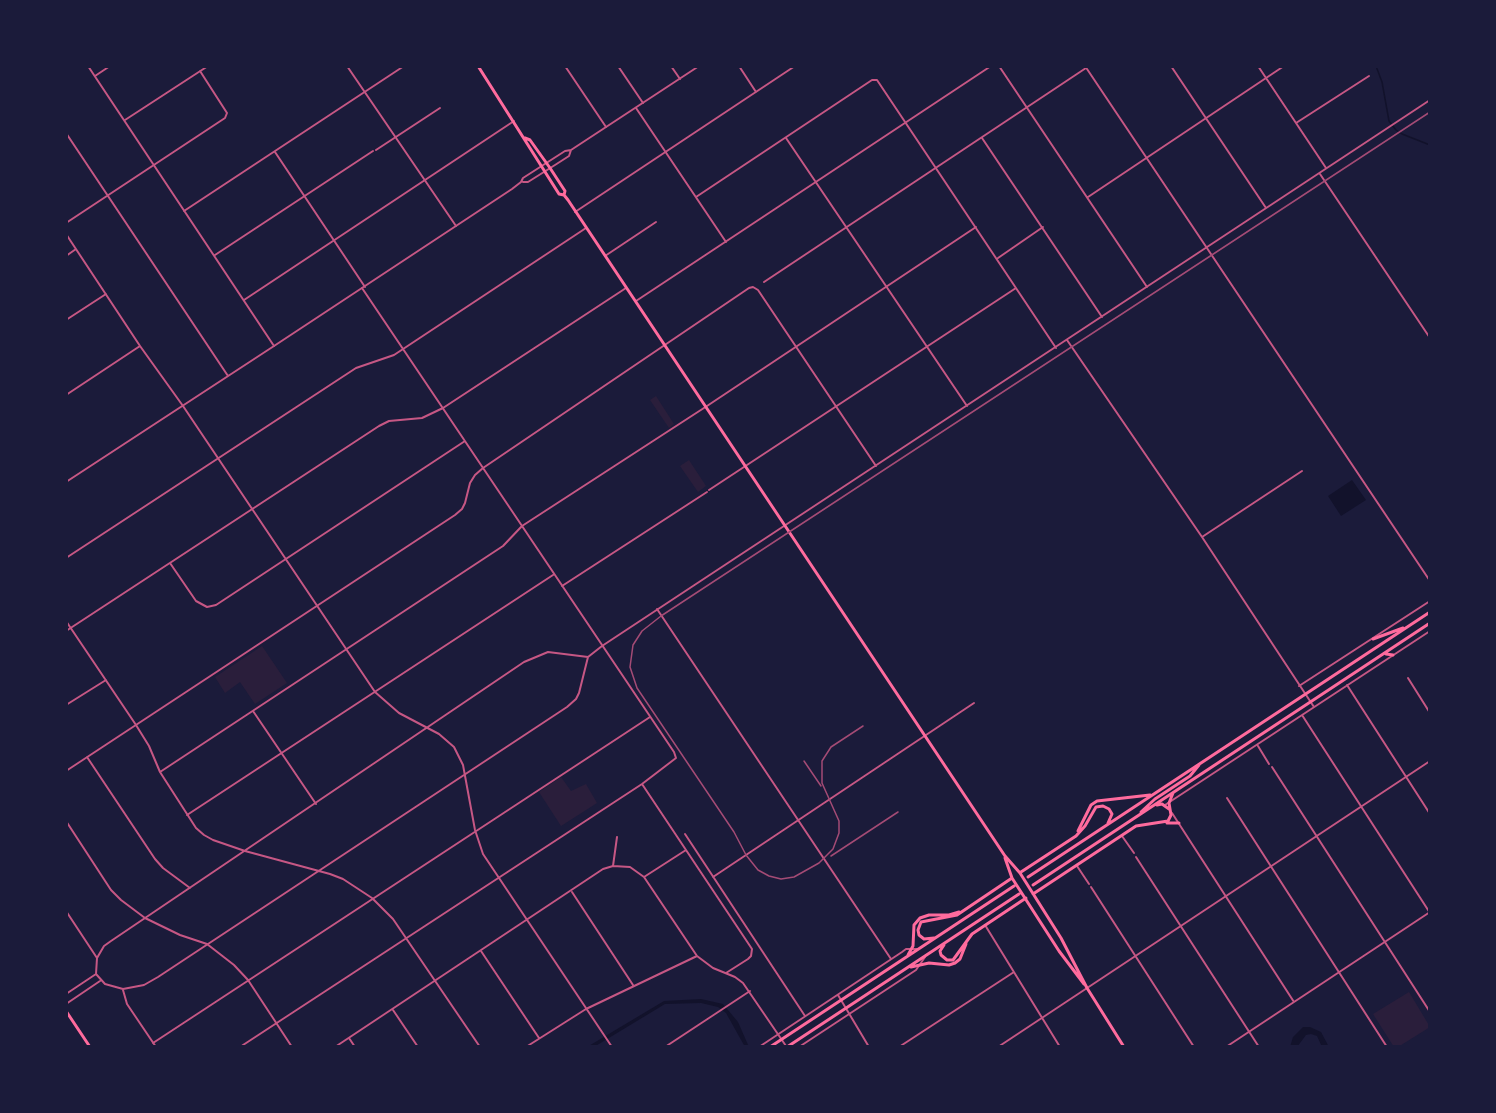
<!DOCTYPE html>
<style>
body{margin:0}
#map{position:relative;width:1496px;height:1113px;overflow:hidden;background:#1b1b3a;font-family:Lato,sans-serif}
canvas{display:block}
.frame{position:absolute;inset:0;border:68px solid #1b1b3a;pointer-events:none}
</style>
<div id="map">
<canvas width="1496" height="1113"></canvas>
<div class="frame"></div>
</div>
<script>
const c = document.querySelector('canvas').getContext('2d');
c.lineJoin = 'round';
function fill(path, color) {
  c.fillStyle = color;
  c.fill(path, 'evenodd');
}
function poly(rows) {
  const path = new Path2D();
  for (const r of rows) {
    path.moveTo(r[0], r[1]);
    for (let i = 2; i < r.length; i += 2) path.lineTo(r[i], r[i + 1]);
  }
  return path;
}
function trace(path, color, width, dash) {
  c.strokeStyle = color;
  c.lineWidth = width;
  c.lineCap = dash ? 'butt' : 'round';
  c.setLineDash(dash || []);
  c.stroke(path);
}
const green = poly([
 [656,396,674,424,669,428,650,400],
 [689,460,706,486,698,492,680,466],
 [262,646,287,683,255,704,240,682,225,693,215,677],
 [561,777,571,791,586,784,597,803,561,826,539,792],
 [1409,992,1430,1027,1398,1047,1394,1047,1373,1014]
]);
const water = poly([
 [1352,480,1366,500,1341,516,1328,496],
 [701,999,723,1004,738,1022,749,1047,745,1047,726,1013,718,1007,701,1003,665,1004,594,1047,587,1047,664,1001],
 [1303,1027,1310,1027,1321,1032,1329,1047,1322,1047,1317,1036,1311,1034,1306,1035,1297,1047,1290,1047,1293,1037]
]);
const stream = poly([
 [1376,66,1382,82,1389,121,1396,130,1402,134,1430,145]
]);
const minor = poly([
 [347,66,456,226],
 [565,66,606,127],
 [618,66,643,103],
 [671,66,680,79],
 [739,66,756,92],
 [999,66,1147,287],
 [1085,66,1430,581],
 [1171,66,1266,208],
 [1258,66,1326,168],
 [1382,67,1384,66],
 [95,76,110,66],
 [636,108,726,242],
 [125,120,208,66],
 [1296,123,1369,76],
 [66,133,228,376],
 [786,138,967,406],
 [982,138,1102,317],
 [376,150,440,108],
 [275,152,365,287],
 [1320,174,1430,338],
 [696,197,872,80,877,80,1056,348],
 [1088,197,1284,66],
 [184,211,404,66],
 [575,212,795,66],
 [66,223,225,118,227,113,200,71],
 [66,234,140,346,183,406,375,692,399,713,439,734,454,747,463,765,475,830,483,854,612,1047],
 [215,255,373,151],
 [66,256,76,249],
 [605,256,656,222],
 [998,258,1043,227],
 [764,282,1089,66],
 [244,300,514,121],
 [636,301,991,66],
 [66,320,106,294],
 [1067,340,1202,537,1314,707],
 [66,395,140,346],
 [66,482,274,346,88,66],
 [709,490,1016,288],
 [1202,537,1302,471],
 [66,558,356,368,394,355,586,228],
 [170,563,196,601,207,607,216,605,465,441],
 [562,586,707,492],
 [657,609,891,959],
 [66,621,136,725,149,746,160,772,196,828,204,835,213,840,245,851,330,874,343,879,372,898,393,919,480,1047],
 [66,631,379,426,389,421,422,418,443,408,626,288],
 [1408,678,1430,713],
 [1347,685,1430,814],
 [1299,686,1430,601],
 [66,705,106,680],
 [253,711,316,804],
 [1302,715,1430,913],
 [1258,746,1269,764],
 [87,757,155,859,163,868,190,888],
 [1272,767,1430,1012],
 [66,771,455,515,462,509,465,503,470,483,475,475,483,468,749,288,753,287,758,290,876,466],
 [160,772,503,546,522,526,707,406,976,227],
 [642,784,752,949,751,956,748,959,726,973],
 [1227,798,1387,1047],
 [1165,805,1430,631],
 [1172,813,1294,1002],
 [187,815,553,575],
 [66,821,111,890,121,900,145,918,180,935,207,944,234,965,248,980,292,1047],
 [685,834,805,1016],
 [1122,836,1134,853],
 [1136,857,1259,1047],
 [613,866,617,837],
 [1077,866,1089,884],
 [644,877,697,956,713,968,735,977,743,983,786,1046],
 [713,877,974,703],
 [1091,887,1194,1047],
 [572,892,633,985],
 [66,911,97,958],
 [985,925,1060,1047],
 [481,951,539,1038],
 [96,974,105,984,123,989,144,985,158,977,567,707,576,699,579,693,588,657,602,646,1430,100],
 [96,974,97,958,104,946,111,941,524,662,548,652,588,657],
 [123,990,127,1004,156,1047],
 [66,994,96,974],
 [838,995,869,1047],
 [66,1004,100,981],
 [393,1010,418,1047],
 [349,1038,355,1047],
 [153,1043,650,717],
 [240,1047,642,784,676,758,674,752,362,288],
 [335,1047,603,869,613,866,630,867,644,877,686,850],
 [526,1047,586,1009,697,956],
 [665,1047,750,991],
 [759,1047,902,952,906,949,917,949],
 [799,1047,916,970,925,957],
 [899,1047,1014,972],
 [998,1047,1430,761],
 [1226,1047,1430,912]
]);
const tertiary = poly([
 [523,182,528,182,555,165,569,156,571,150],
 [274,346,512,189,521,182,523,178,565,151,571,150,699,66]
]);
const secondary = poly([
 [66,1011,90,1047]
]);
const primary = poly([
 [478,66,559,194,564,195,568,200,1005,856,1020,873,1061,938,1087,988,1124,1047],
 [525,138,530,140,550,168,565,191,564,195],
 [1373,639,1403,628],
 [1386,654,1393,655],
 [1157,805,1162,804,1169,809],
 [1141,812,1155,799,1190,776,1199,765],
 [1167,823,1179,823],
 [1078,831,1091,805,1097,801,1150,795],
 [1005,858,1012,878,1059,951,1084,984],
 [1021,872,1076,836,1085,826,1096,807,1103,806,1109,809,1112,814,1108,823],
 [1028,877,1430,612],
 [1033,885,1430,623],
 [1033,894,1136,826,1168,821,1171,815,1169,803,1173,793],
 [934,938,924,939,919,935,918,930,921,922,957,915,1012,878],
 [944,945,940,951,941,955,947,960,953,960,972,934,1026,898],
 [908,955,913,946,914,925,920,918,929,915,949,915,959,912],
 [911,967,929,963,949,965,955,963,960,959,966,944],
 [770,1047,1014,886],
 [787,1047,1019,894]
]);
const rail = poly([
 [863,726,831,747,822,761,822,783,839,821,839,833,833,849,819,863,794,877,781,879,769,876,758,870,746,855,734,832,637,688,630,667,633,645,642,631,661,616,1430,112],
 [804,761,821,786],
 [831,856,898,812]
]);
fill(green, '#2a1e3b');
fill(water, '#12122b');
trace(stream, '#12122b', 1.5);
trace(minor, '#c65784', 2);
trace(tertiary, '#c65784', 2);
trace(secondary, '#ff6b9d', 3);
trace(primary, '#ff6b9d', 3);
trace(rail, '#a44b75', 1.5);
</script>
